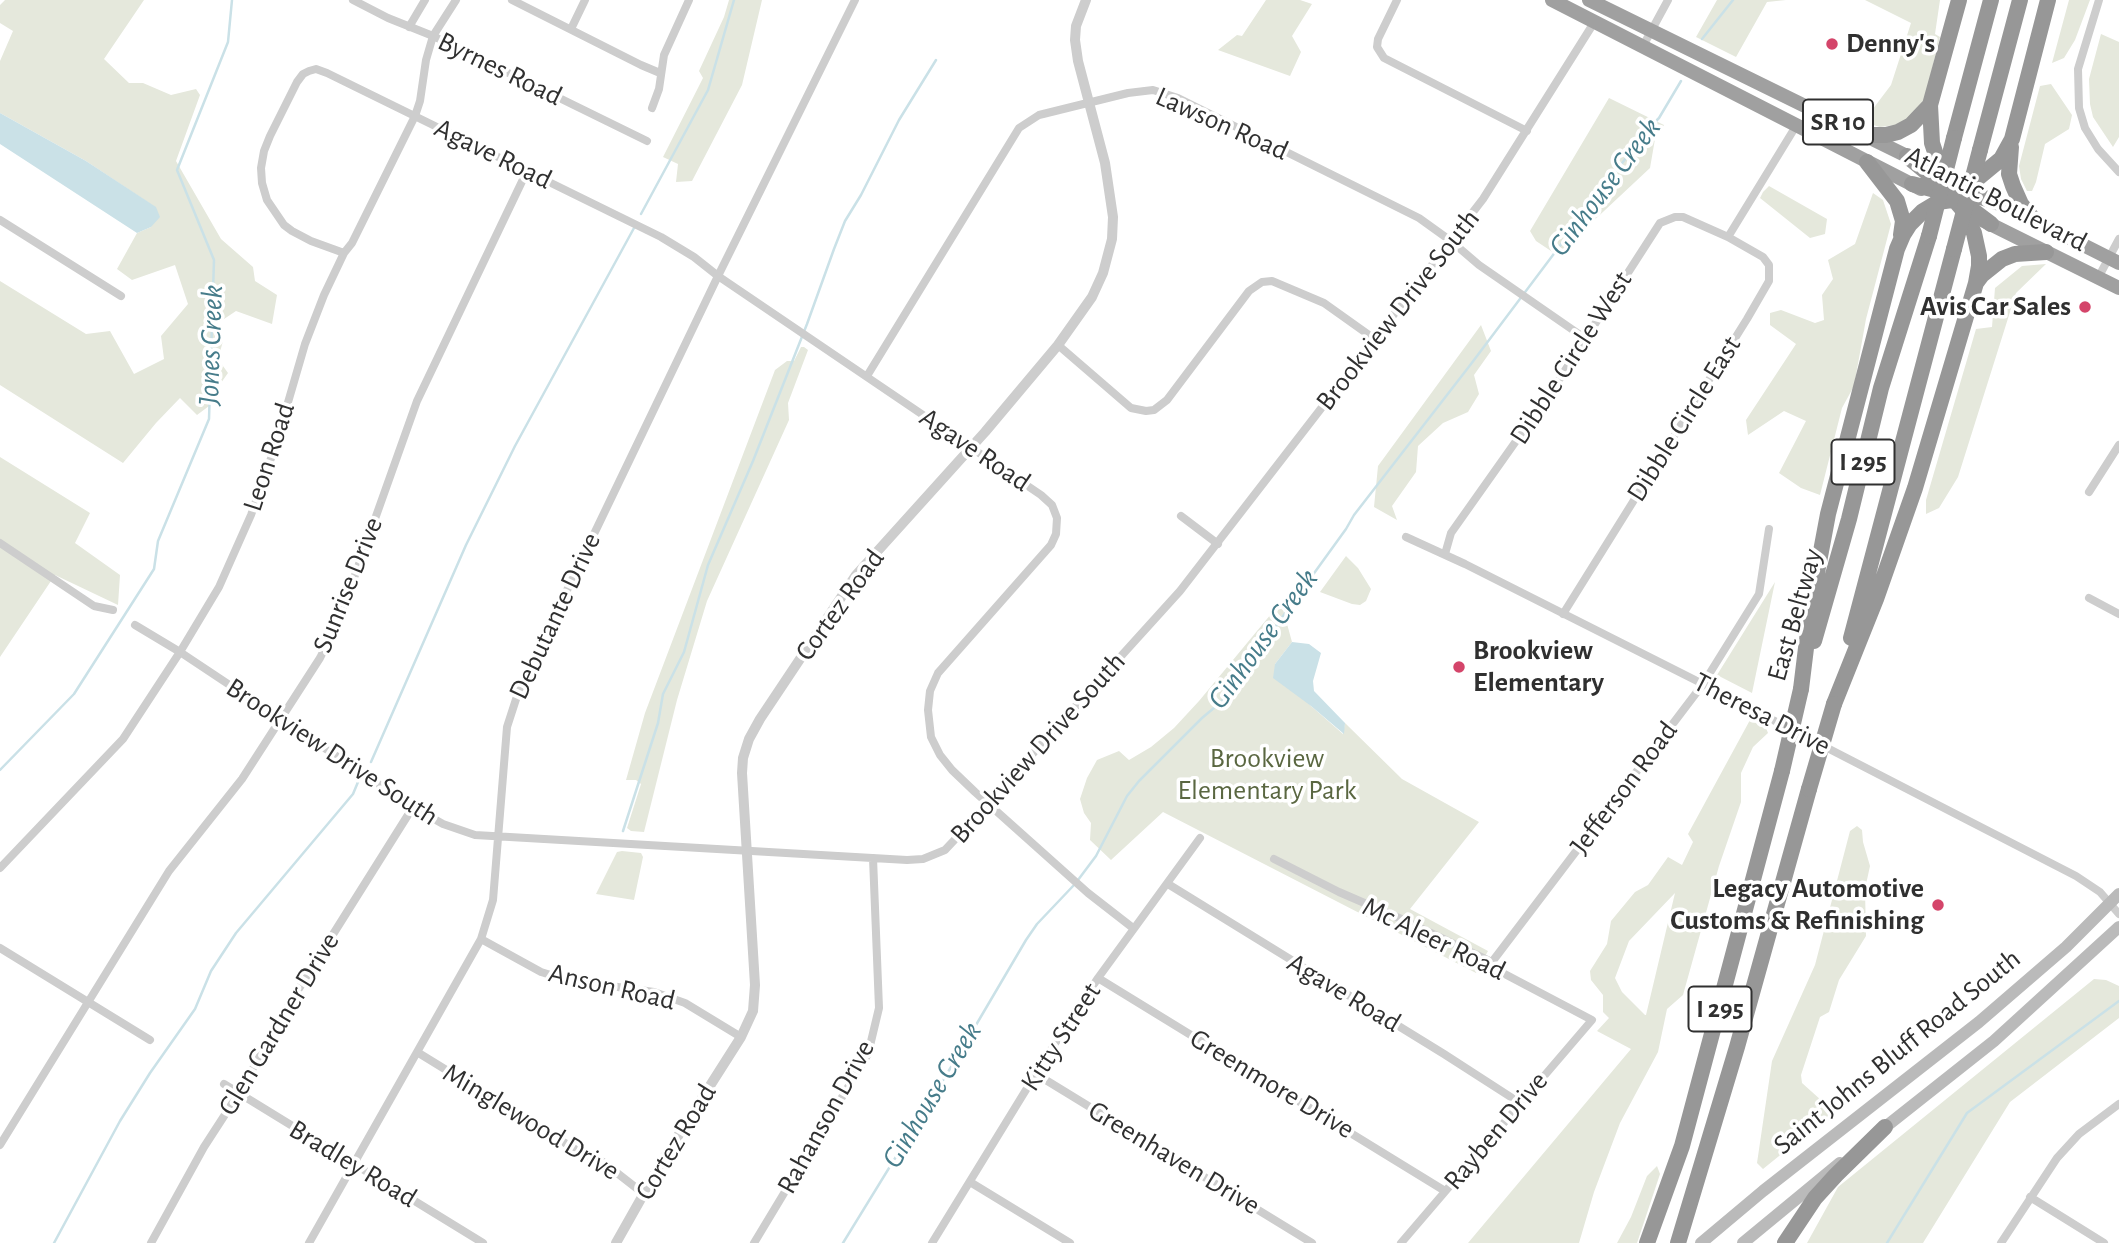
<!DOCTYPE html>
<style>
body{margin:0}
canvas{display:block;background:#fff}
</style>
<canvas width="2119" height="1243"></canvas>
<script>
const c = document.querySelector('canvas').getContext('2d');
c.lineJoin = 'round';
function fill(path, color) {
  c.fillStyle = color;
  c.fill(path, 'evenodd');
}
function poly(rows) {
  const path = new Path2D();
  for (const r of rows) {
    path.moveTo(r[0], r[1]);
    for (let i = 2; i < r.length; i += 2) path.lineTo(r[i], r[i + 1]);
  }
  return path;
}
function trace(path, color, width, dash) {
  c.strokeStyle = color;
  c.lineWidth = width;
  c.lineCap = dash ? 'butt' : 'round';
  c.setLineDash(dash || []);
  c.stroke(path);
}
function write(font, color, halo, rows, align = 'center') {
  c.font = font + ' "Alegreya Sans",sans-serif';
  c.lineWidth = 7;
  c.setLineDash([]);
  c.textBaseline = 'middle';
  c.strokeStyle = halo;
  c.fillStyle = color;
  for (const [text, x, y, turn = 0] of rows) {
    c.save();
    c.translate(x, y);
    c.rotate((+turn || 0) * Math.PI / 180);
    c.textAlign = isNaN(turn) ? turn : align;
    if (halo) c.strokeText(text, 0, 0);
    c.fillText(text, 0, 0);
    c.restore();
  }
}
const green = poly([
 [5,0,144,0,104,59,129,83,143,83,171,95,196,89,200,95,176,161,221,239,253,267,255,281,277,295,272,324,236,311,218,323,215,333,223,341,218,359,228,373,216,390,213,403,197,415,180,398,156,423,123,463,0,385,0,281,86,334,110,331,134,374,164,359,161,336,188,304,175,265,132,280,117,269,137,233,151,227,155,207,86,161,0,113,0,61,13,31,0,23,0,5],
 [729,0,762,0,742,85,692,181,676,182,678,164,663,157,703,78,699,71,724,17],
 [1266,0,1300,0,1312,4,1292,36,1301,52,1290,76,1218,50,1237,35,1242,36],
 [1717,0,1786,0,1767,2,1736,57,1696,37],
 [1865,0,1940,0,1935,34,1940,37,1923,105,1903,124,1880,127,1863,122,1891,85,1911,23],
 [2069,0,2090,0,2075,40,2064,58,2052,63],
 [2101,34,2119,42,2119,137,2113,147,2093,117,2090,104,2089,79],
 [2051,84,2072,115,2069,129,2045,144,2036,182,2032,191,2027,191,2021,179,2019,166,2040,86],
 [1609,98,1664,125,1655,139,1650,168,1573,240,1560,257,1536,241,1530,231],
 [1769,186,1827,219,1825,234,1810,238,1760,198,1763,192],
 [1873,193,1883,200,1891,224,1866,319,1854,386,1842,408,1820,495,1801,488,1779,473,1806,421,1784,411,1748,435,1746,420,1796,344,1770,325,1770,313,1781,310,1815,323,1824,320,1822,295,1833,279,1828,260,1855,244],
 [2046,264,2016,293,1958,477,1939,508,1926,514,1926,500,1976,329,1992,327,1995,288,2022,266],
 [1481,325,1491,351,1474,375,1479,394,1468,412,1443,423,1418,446,1416,472,1392,506,1397,520,1374,507,1378,466],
 [801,347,804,347,808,350,788,403,789,420,707,601,677,700,644,832,631,831,627,828,641,784,636,780,626,780,645,713,775,370,787,361,794,361],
 [0,457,90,513,75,543,120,575,118,605,55,575,0,657],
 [1346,556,1358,568,1371,589,1366,601,1360,605,1352,604,1320,592],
 [1775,582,1752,693,1717,675],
 [1281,602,1292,642,1275,664,1311,706,1343,734,1345,723,1402,779,1479,822,1410,909,1488,951,1476,973,1163,812,1111,860,1090,840,1091,823,1084,813,1080,799,1087,778,1097,760,1119,751,1129,760,1151,747,1174,728,1199,701],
 [1750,720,1766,728,1768,733,1753,747,1741,773,1741,802,1719,866,1683,995,1667,1009,1658,1052,1620,1123,1594,1192,1579,1243,1468,1243,1631,1049,1597,1031,1609,1018,1603,1012,1603,995,1591,980,1590,971,1607,944,1611,921,1635,892,1648,885,1668,857,1682,865,1693,842,1688,834],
 [1675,893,1646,1015,1645,1015,1622,992,1615,978,1629,941],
 [1857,826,1862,830,1863,842,1870,866,1865,889,1866,936,1839,980,1829,1012,1820,1017,1801,1075,1802,1083,1831,1109,1831,1114,1763,1169,1757,1163,1772,1061,1815,965,1850,831],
 [622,851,641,853,643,857,634,900,596,894,617,852],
 [2094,979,2106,980,2119,986,2119,1018,2010,1102,1923,1243,1807,1243,1838,1187],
 [1657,1166,1660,1174,1637,1243,1617,1243,1631,1217,1647,1176]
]);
const water = poly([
 [0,113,86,161,156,207,160,217,151,227,137,233,0,144],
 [1292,642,1309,644,1321,653,1313,681,1314,691,1345,723,1344,734,1311,706,1273,678,1275,664]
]);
const stream = poly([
 [1702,39,1733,0],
 [641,214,708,90,734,0],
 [371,762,466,545,515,446,634,228],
 [0,770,74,694,154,569,158,541,209,419,214,260,177,170,228,42,232,0],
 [623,831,658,723,663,694,684,652,708,565,753,461,807,324,834,249,845,221,861,195,899,120,936,60],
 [1078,880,1096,856,1127,796,1139,781,1202,718,1221,702,1346,529,1354,515,1471,364,1647,130,1659,118,1681,81],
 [54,1243,120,1121,150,1073,195,1009,211,971,236,933,353,794,358,782],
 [843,1243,956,1059,1026,940,1037,924,1074,885],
 [1887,1243,1967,1113,2119,1001]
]);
const minor = poly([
 [353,0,388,18,433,36,647,141],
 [512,0,641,65,660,73],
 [1397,0,1378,39,1377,47,1384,58,1527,131],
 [2099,0,2078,69,2079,108,2085,128,2098,149,2119,172],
 [409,27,425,0],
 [571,29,585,0],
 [1643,46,1668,0],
 [652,108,659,89,664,55,689,0],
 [0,220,121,296],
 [1728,237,1796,126],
 [344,253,311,241,292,231,284,225,267,200,262,183,261,168,264,151,270,136,297,82,303,74,309,71,316,69,327,73,661,237,694,257,718,276,1041,495,1052,505,1057,518,1056,534,1051,545,938,673,930,691,928,710,931,737,940,755,952,770,975,792,1088,893,1133,928],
 [2098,278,2119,239],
 [1058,345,1131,408,1146,411,1154,410,1167,400,1249,291,1262,282,1272,281,1324,303,1376,340],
 [867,376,1019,128,1039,115,1128,93,1153,90,1178,98,1419,218,1451,241,1479,265,1586,339],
 [2089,492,2119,445],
 [1181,516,1218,544],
 [1406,537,1465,564,1703,684,2076,876,2100,892,2119,914],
 [0,543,94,606,113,610],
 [1445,554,1451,533,1555,386,1660,223,1675,217,1683,217,1728,237,1763,257,1769,265,1769,281,1747,319,1563,614],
 [2089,598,2119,614],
 [135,625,180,652,413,807,443,824,475,835,907,860,923,859,945,850,960,834,1180,591,1483,199,1595,21],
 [1274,859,1339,892,1406,921,1492,962,1499,971,1592,1020,1401,1243],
 [0,868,123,739,180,652,219,587,251,515,275,447,305,344,324,295,344,253,352,243,415,116,420,101,426,60,433,36,456,0],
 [1168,884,1444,1054,1520,1103],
 [481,939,541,972,567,980,654,992,685,1003,741,1037],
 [0,948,150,1040],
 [1492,962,1703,684,1759,594,1769,529],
 [1098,978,1445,1191],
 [417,1052,578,1151,603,1162,644,1194],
 [1036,1074,1312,1243],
 [224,1084,483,1243],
 [0,1145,169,871,242,779,320,658,339,620,417,401,527,171],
 [970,1182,1070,1243],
 [2030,1197,2104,1243],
 [151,1243,204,1147,239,1093,293,998,413,807],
 [309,1243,481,939,493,900,507,727,519,690,718,276,855,0],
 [754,1243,868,1054,879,1008,873,858],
 [932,1243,1048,1054,1098,978,1200,838],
 [2001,1243,2057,1158,2079,1134,2119,1104]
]);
const tertiary = poly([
 [616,1243,664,1158,741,1037,753,1011,755,985,742,773,743,758,749,739,760,719,856,575,985,432,1058,345,1092,297,1103,273,1112,239,1113,217,1105,163,1078,61,1075,40,1076,26,1086,0]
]);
const secondary = poly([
 [1879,1132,1994,1041,2119,927],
 [1701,1243,1763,1191,1979,1022,2066,947,2119,894],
 [1743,1243,1840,1163]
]);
const trunk = poly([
 [1552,0,1921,189],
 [1589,0,1915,160],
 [1992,199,2119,263],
 [1982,220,2119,288]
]);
const motorway = poly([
 [1865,135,1886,135,1898,132,1911,125,1930,105],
 [1954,138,1991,0],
 [2011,147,2009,174,2013,186,2021,204,2035,221],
 [1980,150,2020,0],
 [1867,162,1897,201,1903,221,1901,235],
 [1950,182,1939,164,1932,143,1930,105,1959,0],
 [1912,184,1939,191,1955,188,1978,178,2001,159,2012,139,2048,0],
 [1964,200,1971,209,1991,224],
 [1976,283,1982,275,2002,259,2015,254,2046,252],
 [1851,638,1954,249],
 [1814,641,1849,519,1881,388,1929,236],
 [1801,689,1812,599,1828,514,1897,249,1903,235,1910,224,1923,211,1938,202,1972,197,1981,197,2000,203],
 [1834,704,1876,599,1915,488,1976,283,1979,266,1979,256,1974,233,1963,210,1941,184,1907,156],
 [1647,1243,1682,1146,1782,771],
 [1678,1243,1737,1047,1809,789],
 [1785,1243,1815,1198,1836,1175,1885,1127]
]);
const motorwayBridge = poly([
 [1929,236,1954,138],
 [1954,249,1980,150],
 [1782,771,1801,689],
 [1809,789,1834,704]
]);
const markers = [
 [1832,44,7,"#d4456a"],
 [2085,307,7,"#d4456a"],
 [1459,667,7,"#d4456a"],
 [1938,905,7,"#d4456a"]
];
const shields = [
 [1838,122,70],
 [1863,462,63],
 [1720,1009,63]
];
const shieldNames = [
 ["SR 10",1838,122],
 ["I 295",1863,462],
 ["I 295",1720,1009]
];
const poiNames = [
 ["Denny's",1846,44],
 ["Avis Car Sales",2071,307,"right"],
 ["Brookview",1473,651],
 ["Elementary",1473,683],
 ["Legacy Automotive",1924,889,"right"],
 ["Customs & Refinishing",1924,921,"right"]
];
const streetNames = [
 ["Byrnes Road",500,69,26],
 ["Lawson Road",1222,124,24],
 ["Agave Road",493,154,26],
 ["Atlantic Boulevard",1996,199,27],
 ["Brookview Drive South",1398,310,-52],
 ["Dibble Circle West",1571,358,-57],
 ["Dibble Circle East",1684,419,-58],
 ["Agave Road",975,450,34],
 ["Leon Road",269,457,-72],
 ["Sunrise Drive",348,585,-68],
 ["Cortez Road",840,605,-54],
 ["East Beltway",1795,615,-74],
 ["Debutante Drive",555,616,-65],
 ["Theresa Drive",1762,714,27],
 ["Brookview Drive South",1038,748,-48],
 ["Brookview Drive South",332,752,33],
 ["Jefferson Road",1624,788,-53],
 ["Mc Aleer Road",1434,939,26],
 ["Anson Road",612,987,13],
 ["Agave Road",1344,993,31],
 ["Glen Gardner Drive",279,1024,-59],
 ["Kitty Street",1061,1037,-57],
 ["Saint Johns Bluff Road South",1897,1052,-39],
 ["Greenmore Drive",1272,1084,31],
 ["Rahanson Drive",826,1117,-61],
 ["Minglewood Drive",531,1122,31],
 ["Rayben Drive",1496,1131,-50],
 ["Cortez Road",676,1142,-59],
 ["Greenhaven Drive",1174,1158,31],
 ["Bradley Road",353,1164,31]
];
const parkNames = [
 ["Brookview",1267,759],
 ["Elementary Park",1267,791]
];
const waterNames = [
 ["Ginhouse Creek",1605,187,-53],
 ["Jones Creek",211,345,-88],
 ["Ginhouse Creek",1263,639,-54],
 ["Ginhouse Creek",932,1095,-59]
];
fill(green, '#e5e8dc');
fill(water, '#cae1e7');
trace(stream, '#cae1e7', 2.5);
trace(minor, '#cdcdcd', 8);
trace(tertiary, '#cdcdcd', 10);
trace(secondary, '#bababa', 12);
trace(trunk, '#a0a0a0', 14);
trace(motorway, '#979797', 16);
trace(motorwayBridge, '#979797', 16);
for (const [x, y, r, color] of markers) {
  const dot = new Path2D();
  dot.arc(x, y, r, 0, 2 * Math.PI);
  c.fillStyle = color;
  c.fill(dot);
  trace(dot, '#fff', 2.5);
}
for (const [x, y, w] of shields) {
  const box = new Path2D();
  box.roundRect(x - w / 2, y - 22.5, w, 45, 5);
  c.fillStyle = '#fff';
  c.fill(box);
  trace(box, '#303030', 2);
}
write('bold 26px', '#303030', null, shieldNames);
write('bold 28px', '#303030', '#fff', poiNames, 'left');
write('28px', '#303030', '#fff', streetNames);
write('28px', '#5a6741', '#fff', parkNames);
write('italic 30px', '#467c8a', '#fff', waterNames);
</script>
